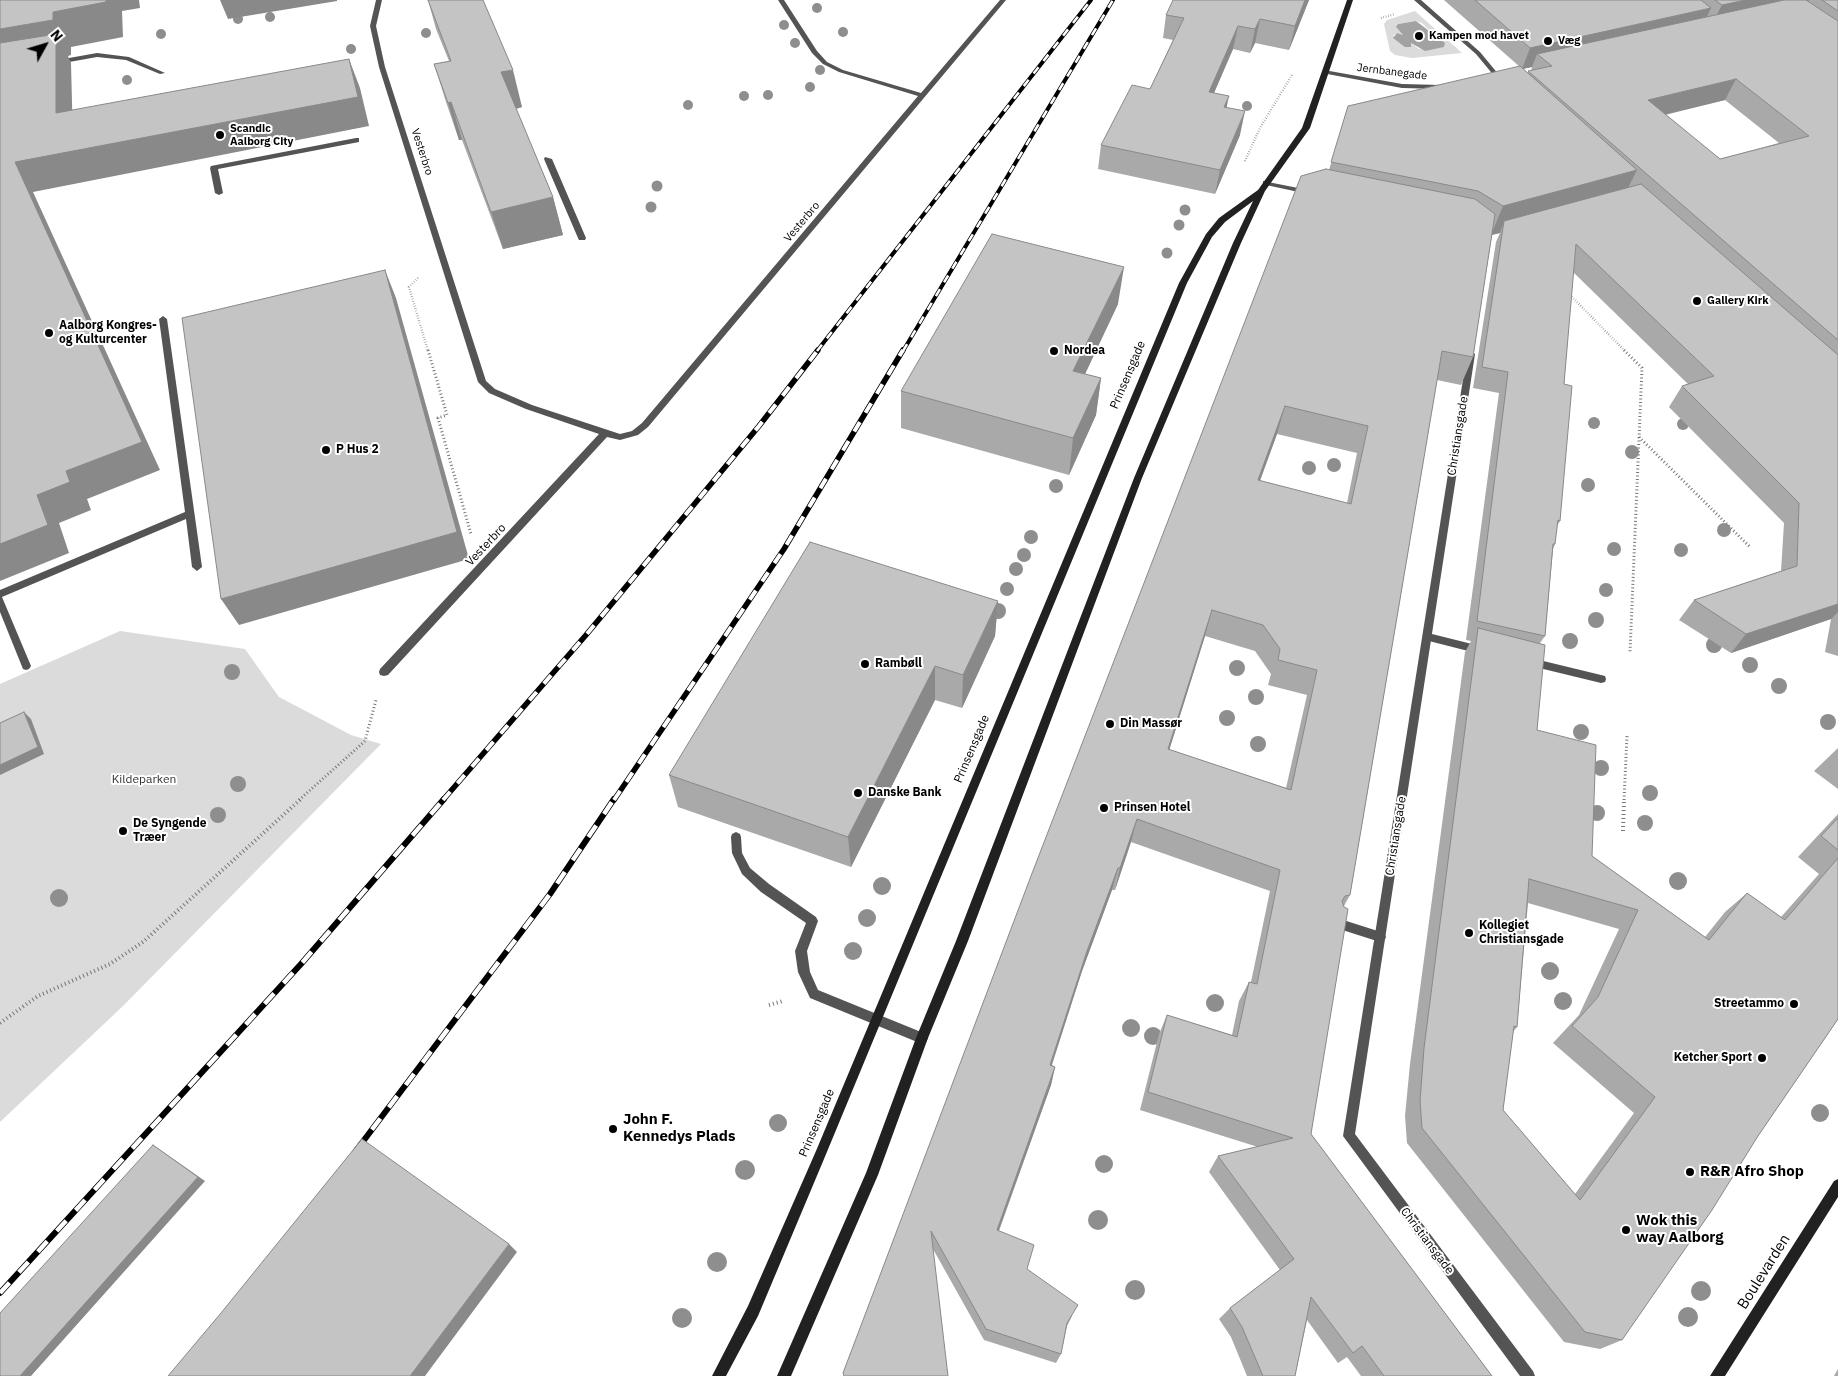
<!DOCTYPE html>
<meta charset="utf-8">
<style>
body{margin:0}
#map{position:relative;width:1838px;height:1376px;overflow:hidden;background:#fff;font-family:"IBM Plex Sans",sans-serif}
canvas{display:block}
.north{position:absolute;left:20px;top:20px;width:50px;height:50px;-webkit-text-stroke:4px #fff;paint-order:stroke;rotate:51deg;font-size:14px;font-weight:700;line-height:20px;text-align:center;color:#000}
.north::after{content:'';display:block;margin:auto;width:18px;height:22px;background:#000;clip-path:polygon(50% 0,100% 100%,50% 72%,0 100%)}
</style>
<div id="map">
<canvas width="1838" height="1376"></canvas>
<div class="north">N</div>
</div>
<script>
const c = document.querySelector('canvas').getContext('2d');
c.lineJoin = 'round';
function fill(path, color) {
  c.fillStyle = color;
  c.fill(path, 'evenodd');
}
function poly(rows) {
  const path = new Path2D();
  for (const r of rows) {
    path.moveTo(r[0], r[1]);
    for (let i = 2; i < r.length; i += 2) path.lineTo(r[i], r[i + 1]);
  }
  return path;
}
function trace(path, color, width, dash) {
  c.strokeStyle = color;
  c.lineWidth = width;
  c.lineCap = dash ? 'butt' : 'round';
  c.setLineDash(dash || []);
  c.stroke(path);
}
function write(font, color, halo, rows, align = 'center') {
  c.font = font + ' "IBM Plex Sans",sans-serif';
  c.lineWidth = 4;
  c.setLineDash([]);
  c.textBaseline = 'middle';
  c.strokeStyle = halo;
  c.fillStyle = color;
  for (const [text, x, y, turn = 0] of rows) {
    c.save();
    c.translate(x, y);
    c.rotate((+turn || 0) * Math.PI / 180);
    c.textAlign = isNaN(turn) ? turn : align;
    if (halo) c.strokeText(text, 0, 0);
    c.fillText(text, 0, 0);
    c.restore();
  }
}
const green = poly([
 [1415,11,1462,53,1412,58,1395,55,1390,51,1384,24,1387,20],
 [1416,21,1422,23,1445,46,1419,49,1411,43,1393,36,1397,33,1403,35,1397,28,1398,24],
 [120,631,245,649,279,697,351,735,381,744,123,1006,0,1122,0,684]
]);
const water = poly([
 [1416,21,1445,43,1444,47,1425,51,1411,43,1411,47,1405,47,1393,38,1397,33,1403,35,1396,27,1398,24]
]);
const pathFar2 = poly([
 [1381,18,1395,14],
 [1245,161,1260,128,1292,75],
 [418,278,409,287,428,351],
 [1570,295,1625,351]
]);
const pathFar1 = poly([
 [428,350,447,415,438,418,471,534],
 [1624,350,1642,368,1630,652],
 [1639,437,1750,547],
 [299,800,365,741,376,700],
 [1624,800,1627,736]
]);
const path = poly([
 [1623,831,1624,799],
 [769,1005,783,1001],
 [0,1023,38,996,110,964,143,942,301,799]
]);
const lane = poly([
 [356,138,359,138,359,142,218,169,223,193,219,195,215,193,210,168,211,166,356,138],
 [545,157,552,159,586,238,585,240,579,240,578,238,544,159,545,157],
 [163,316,167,319,202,567,197,571,192,567,186,519,2,597,31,666,29,669,26,670,23,669,0,612,0,590,185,512,159,319,163,316],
 [1428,633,1480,646,1483,647,1485,650,1483,653,1480,654,1425,640,1423,637,1425,634,1428,633],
 [1531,658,1601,675,1605,676,1606,679,1605,682,1601,683,1531,666,1528,665,1526,662,1528,659,1531,658],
 [736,832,740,834,741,837,742,853,750,868,769,884,816,917,818,921,807,951,810,972,818,990,926,1034,928,1038,926,1042,922,1044,810,998,798,972,795,951,806,923,761,892,742,874,732,853,731,837,732,834,736,832],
 [1337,918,1384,933,1386,937,1384,941,1380,942,1333,927,1331,923,1333,919,1337,918]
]);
const street = poly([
 [376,0,382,0,376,26,385,67,486,381,495,389,532,405,620,434,632,431,642,423,918,96,839,72,823,64,812,53,778,0,784,0,817,51,827,62,843,70,921,93,1000,0,1006,0,648,427,638,435,620,440,607,437,388,675,384,676,380,675,379,672,380,669,599,434,526,409,489,393,478,382,379,67,370,26,376,0],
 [1414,0,1421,0,1480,52,1504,81,1504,83,1500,83,1476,54,1414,0],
 [97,53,129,57,165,73,160,74,126,60,97,57,58,64,55,62,58,60,97,53],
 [1324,70,1402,84,1441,85,1444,87,1441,89,1402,88,1322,73,1322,71,1324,70],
 [1263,181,1308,190,1312,192,1308,194,1266,185,1263,185,1263,181],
 [1471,351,1475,354,1355,1134,1533,1371,1535,1376,1520,1376,1343,1136,1467,354,1471,351]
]);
const secondary = poly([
 [1347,0,1353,0,1310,128,1265,191,1241,243,1142,478,968,941,928,1038,878,1175,791,1376,777,1376,866,1173,916,1038,956,941,1134,478,1233,243,1253,201,1225,222,1212,237,1187,283,824,1159,758,1316,726,1376,712,1376,748,1306,816,1151,1179,283,1206,234,1219,218,1258,190,1302,128,1347,0],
 [1838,1179,1838,1197,1725,1376,1710,1376,1834,1181,1838,1179]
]);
const railFar2 = poly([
 [817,351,1091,0],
 [903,351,1113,0]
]);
const railFar1 = poly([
 [443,800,586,635,759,426,818,350],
 [614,800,784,549,903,350]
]);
const rail = poly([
 [355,1152,550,894,614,799],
 [0,1293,301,964,444,799]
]);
const trees = [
 [817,8,5],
 [270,17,5],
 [238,19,5],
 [784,25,5],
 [843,32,5],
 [426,33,5],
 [161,34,5],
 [795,43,5],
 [351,49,5],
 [820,70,5],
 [127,80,5],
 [810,87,5],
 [768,95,5],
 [744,96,5],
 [688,105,5],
 [1247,106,5],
 [657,186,5.5],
 [651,207,5.5],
 [1185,210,5.5],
 [1179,225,5.5],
 [1167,253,5.5],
 [1594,423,6],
 [1683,424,6],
 [1632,452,7],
 [1334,465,7],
 [1309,468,7],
 [1588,485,7],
 [1056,486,7],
 [1724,530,7],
 [1031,537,7],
 [1614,549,7],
 [1681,550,7],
 [1024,555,7],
 [1016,569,7],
 [1007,589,7],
 [1606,590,7],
 [998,611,8],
 [1596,620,8],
 [1570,641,8],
 [1714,645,8],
 [1750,665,8],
 [1237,668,8],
 [232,672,8],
 [1779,686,8],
 [1256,697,8],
 [1227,718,8],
 [1828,722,8],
 [1581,732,8],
 [1258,744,8],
 [1601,768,8],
 [238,784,8],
 [1650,793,8],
 [1597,813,8],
 [218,815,8],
 [1645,823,8],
 [1678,881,9],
 [882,886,9],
 [59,898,9],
 [867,918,9],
 [853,951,9],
 [1550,971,9],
 [1563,1001,9],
 [1215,1003,9],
 [1131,1028,9],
 [1153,1036,9],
 [1820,1113,9],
 [778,1123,9],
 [1104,1164,9],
 [745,1170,10],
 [1098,1220,10],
 [717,1262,10],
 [1135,1290,10],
 [1701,1291,10],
 [1688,1317,10],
 [682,1318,10]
];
const wall = poly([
 [428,0,483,0,522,107,516,109,553,197,563,235,503,249,462,140,459,140,446,102,434,64,449,61,436,29],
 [1309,0,1289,50,1255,43,1250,53,1233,49,1214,93,1226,107,1240,135,1215,194,1098,169,1101,145,1150,89,1173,40,1163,38,1166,15],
 [1444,0,1838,0,1838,656,1825,652,1831,619,1731,653,1679,620,1694,600,1781,571,1784,523,1669,407,1682,386,1688,384,1573,272,1564,384,1560,521,1557,526,1555,544,1553,549,1545,636,1540,643,1537,730,1592,856,1705,937,1725,912,1747,893,1781,917,1819,874,1798,857,1838,814,1838,1019,1758,1136,1622,1340,1600,1349,1564,1342,1407,1143,1405,1116,1410,1064,1465,652,1471,641,1466,640,1499,393,1473,388,1496,242,1500,233,1492,235,1473,357,1461,385,1437,380,1350,895,1344,906,1311,1134,1492,1376,1361,1376,1347,1357,1338,1363,1307,1320,1295,1376,1247,1376,1231,1337,1219,1319,1230,1308,1280,1270,1209,1172,1218,1156,1258,1147,1140,1110,1159,1034,1167,1015,1232,1035,1239,1001,1249,982,1251,982,1270,891,1131,842,1115,890,1112,890,1082,971,1052,1065,1055,1067,1051,1085,999,1231,1027,1269,1072,1316,1067,1326,1061,1354,1056,1363,984,1340,933,1249,844,1376,1329,170,1348,106,1520,67],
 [1532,67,1531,71,1528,71,1528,73,1523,69],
 [1725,100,1779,143,1720,159,1665,115],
 [1277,434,1357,453,1347,503,1260,481],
 [1205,636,1255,651,1271,674,1268,685,1307,695,1286,788,1169,750],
 [1528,903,1619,929,1579,1015,1553,1043,1634,1113,1575,1194,1503,1110,1513,1032,1517,1027],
 [1118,304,1085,374,1101,378,1096,415,1069,475,901,428,901,391],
 [998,601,995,636,962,708,935,700,851,867,678,807,669,775],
 [1838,748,1838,789,1814,771],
 [1838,1369,1838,1376,1834,1376]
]);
const shadedWall = poly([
 [106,0,139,0,140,8,122,11,123,37,71,47,71,55,68,56,71,63,73,142,0,57,0,29,53,12],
 [220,0,337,0,337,1,228,19],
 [1305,0,1309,0,1289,50,1295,26],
 [1746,0,1809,0,1806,5,1711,26,1722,5],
 [1711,8,1701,29,1537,54,1532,67,1522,69,1530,48],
 [1260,19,1255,43,1250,53,1255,29],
 [1238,26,1233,49,1204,116,1209,92],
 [349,59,360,88,369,126,33,192,160,470,87,499,91,510,59,523,69,553,0,581,0,544,37,495,15,162],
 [513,70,522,107,511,110,501,72],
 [1736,79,1725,100,1638,121,1648,100],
 [1229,96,1224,120,1224,107],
 [451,102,462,140,459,140,448,103],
 [1245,111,1240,135,1215,194,1220,170],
 [1637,170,1623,198,1504,221,1500,233,1491,235,1503,206],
 [553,197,563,235,503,249,491,212],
 [1124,267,1118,304,1069,408,1073,371],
 [385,270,396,298,469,559,239,625,221,599],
 [1101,378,1096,415,1069,475,1073,438],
 [1285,406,1277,434,1250,507,1258,480],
 [998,601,995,636,962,708,963,675],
 [1838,604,1838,612,1831,619,1731,653,1746,634],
 [1212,610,1205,636,1162,773,1168,749],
 [935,666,935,700,851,867,848,837],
 [24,712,31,719,44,754,0,775,0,765],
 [1137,819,1131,842,1115,890,1120,868],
 [1118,868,1112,890,1082,971,1046,1082,1050,1065,1087,951],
 [1055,1067,1051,1085,994,1243,997,1230],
 [153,1145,205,1181,31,1376,20,1376],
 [509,1244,517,1252,425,1376,410,1376]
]);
const building = poly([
 [0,0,106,0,106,2,53,12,53,20,0,29,0,0],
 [428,0,483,0,513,70,501,72,553,197,491,212,451,102,448,103,434,64,451,61,428,0],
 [1173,0,1305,0,1295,26,1260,19,1255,29,1238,26,1209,92,1229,96,1224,107,1245,111,1220,170,1101,145,1132,85,1150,89,1184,18,1166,15,1173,0],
 [1475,0,1701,0,1711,8,1530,48,1475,0],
 [1715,0,1746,0,1722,5,1715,0],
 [1784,0,1806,0,1838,21,1838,340,1528,71,1552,66,1537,54,1784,0],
 [1736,79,1809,136,1720,159,1648,100,1736,79],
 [1822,0,1838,0,1838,11,1822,0],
 [56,34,56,113,349,59,358,97,15,162,142,442,66,471,70,482,37,495,48,525,0,544,0,43,56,34],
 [1520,66,1637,170,1503,206,1478,191,1331,162,1348,106,1520,66],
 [1326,169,1475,199,1495,214,1473,357,1442,351,1350,895,1345,896,1342,901,1344,907,1348,909,1311,1134,1492,1376,1384,1376,1362,1346,1353,1353,1311,1297,1295,1376,1263,1376,1242,1327,1230,1308,1294,1259,1218,1156,1293,1138,1148,1092,1167,1015,1237,1037,1249,982,1257,984,1280,870,1137,819,1120,868,1118,868,1087,951,1050,1065,1055,1067,997,1230,1034,1245,1027,1269,1078,1305,1067,1323,1061,1354,986,1329,931,1231,948,1376,844,1376,843,1373,1031,876,1301,176,1326,169],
 [1285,406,1368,426,1351,504,1258,480,1285,406],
 [1212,610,1263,625,1280,649,1278,660,1317,670,1291,790,1168,749,1212,610],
 [1641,184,1838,355,1838,604,1746,634,1694,600,1797,566,1799,503,1682,386,1714,376,1576,244,1564,384,1572,386,1560,521,1558,520,1555,544,1553,544,1545,636,1477,621,1508,372,1482,367,1504,221,1641,184],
 [992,234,1124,267,1073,371,1101,378,1073,438,901,391,992,234],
 [385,270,457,532,221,599,182,318,385,270],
 [810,542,998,601,963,675,935,666,848,837,669,775,810,542],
 [1478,628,1545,645,1537,730,1596,745,1592,856,1709,940,1747,893,1785,920,1838,858,1838,1019,1758,1136,1712,1210,1622,1340,1585,1332,1422,1128,1420,1101,1424,1048,1478,628],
 [1529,879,1638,910,1598,997,1572,1026,1655,1097,1580,1200,1503,1110,1514,1026,1517,1027,1529,879],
 [24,712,38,747,0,765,0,723,24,712],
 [1838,818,1838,850,1821,836,1838,818],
 [362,1139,509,1244,410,1376,168,1376,221,1313,362,1139],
 [153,1145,198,1177,20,1376,0,1376,0,1313,153,1145]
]);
const markers = [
 [1419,36,5,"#000"],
 [1548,41,5,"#000"],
 [220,135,5,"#000"],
 [1697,301,5,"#000"],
 [49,333,5,"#000"],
 [1054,351,5,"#000"],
 [326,450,5,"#000"],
 [865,664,5,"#000"],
 [1110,724,5,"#000"],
 [858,793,5,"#000"],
 [1104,808,5,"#000"],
 [123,831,5,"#000"],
 [1469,933,5,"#000"],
 [1794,1004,5,"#000"],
 [1762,1058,5,"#000"],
 [613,1129,5,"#000"],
 [1690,1172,5,"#000"],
 [1626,1230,5,"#000"]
];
const farPoinames = [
 ["Kampen mod havet",1429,36],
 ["Væg",1558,41],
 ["Scandic",230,129],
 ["Aalborg City",230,142],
 ["Gallery Kirk",1707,301]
];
const farStreetnames = [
 ["Jernbanegade",1392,72,7],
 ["Vesterbro",422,152,72],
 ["Vesterbro",802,222,-50]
];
const poiNames = [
 ["Aalborg Kongres-",59,326],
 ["og Kulturcenter",59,340],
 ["Nordea",1064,351],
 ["P Hus 2",336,450],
 ["Rambøll",875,664],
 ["Din Massør",1120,724],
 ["Danske Bank",868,793],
 ["Prinsen Hotel",1114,808],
 ["De Syngende",133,824],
 ["Træer",133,838],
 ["Kollegiet",1479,926],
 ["Christiansgade",1479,940],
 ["Streetammo",1784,1004,"right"],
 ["Ketcher Sport",1752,1058,"right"]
];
const streetNames = [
 ["Prinsensgade",1128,375,-67],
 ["Christiansgade",1458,436,-81],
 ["Vesterbro",486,545,-47],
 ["Prinsensgade",972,749,-67],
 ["Christiansgade",1396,836,-81],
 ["Prinsensgade",817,1123,-67],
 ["Christiansgade",1427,1241,53]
];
const parkNames = [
 ["Kildeparken",144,780]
];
const nearPoinames = [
 ["John F.",623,1120],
 ["Kennedys Plads",623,1137],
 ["R&R Afro Shop",1700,1172],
 ["Wok this",1636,1221],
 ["way Aalborg",1636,1238]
];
const nearStreetnames = [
 ["Boulevarden",1764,1272,-58]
];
fill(green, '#dbdbdb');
fill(water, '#a2a2a2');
trace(pathFar2, '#767676', 2.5, [0.5, 2]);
trace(pathFar1, '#767676', 3, [1, 2.5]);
trace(path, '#767676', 4, [1, 3]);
fill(lane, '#545454');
fill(street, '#545454');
fill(secondary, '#212121');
trace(railFar2, '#000', 4);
trace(railFar1, '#000', 5.5);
trace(rail, '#000', 6);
trace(railFar2, '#fff', 2.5, [8]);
trace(railFar1, '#fff', 4, [11]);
trace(rail, '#fff', 4.5, [14]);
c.fillStyle = '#8e8e8e';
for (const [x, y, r] of trees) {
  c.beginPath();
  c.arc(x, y, r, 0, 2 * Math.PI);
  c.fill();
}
fill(wall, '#a9a9a9');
fill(shadedWall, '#898989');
fill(building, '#c4c4c4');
trace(building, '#898989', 1);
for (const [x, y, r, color] of markers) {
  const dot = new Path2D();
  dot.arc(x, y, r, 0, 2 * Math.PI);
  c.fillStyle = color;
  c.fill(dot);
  trace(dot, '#fff', 2);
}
write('bold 11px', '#000', '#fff', farPoinames, 'left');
write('11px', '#000', '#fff', farStreetnames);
write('bold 12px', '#000', '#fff', poiNames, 'left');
write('12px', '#000', '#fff', streetNames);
write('12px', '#323232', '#fff', parkNames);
write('bold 15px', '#000', '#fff', nearPoinames, 'left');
write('15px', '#000', '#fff', nearStreetnames);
</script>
